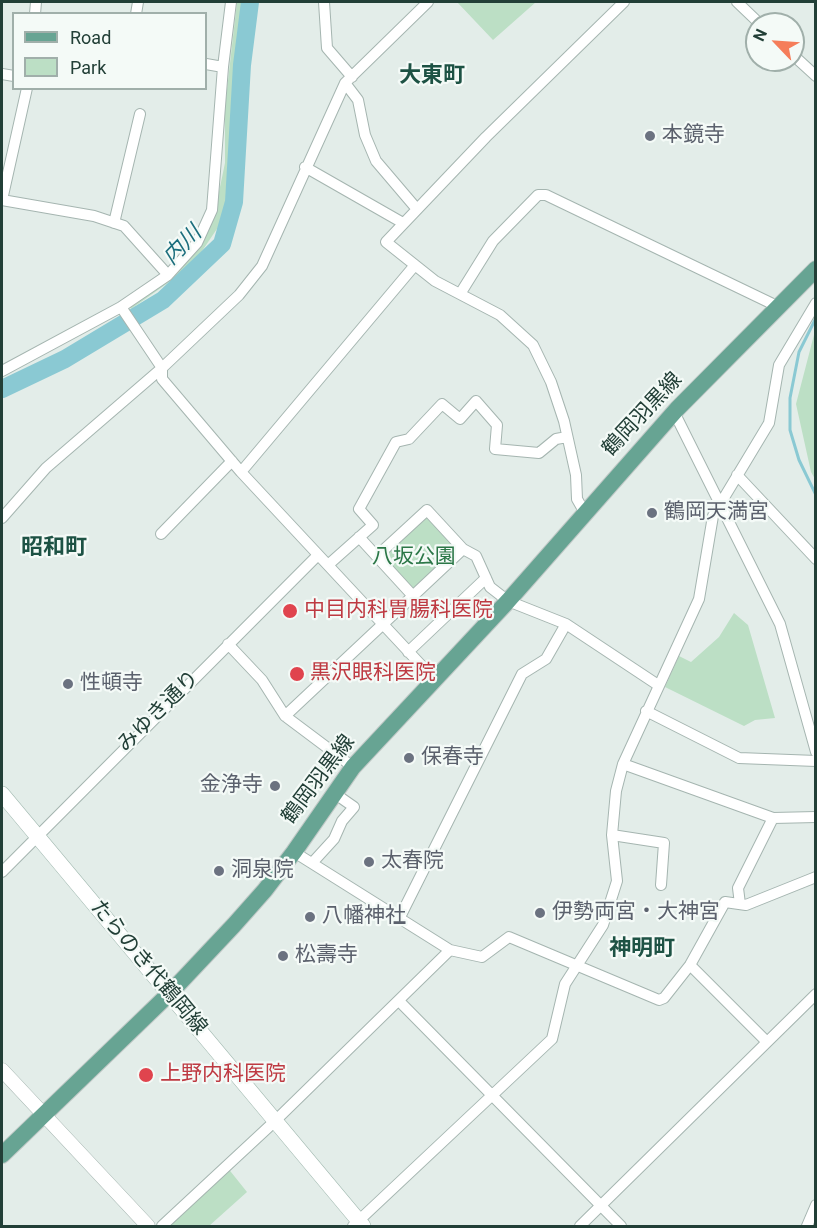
<!DOCTYPE html>
<meta charset="utf-8">
<style>
body{margin:0}
#map{position:relative;width:817px;height:1228px;overflow:hidden;background:#e3ede9;font-family:Roboto,sans-serif}
canvas{display:block}
.frame{position:absolute;inset:0;border:3px solid #223f37;pointer-events:none}
.legend{position:absolute;left:12px;top:12px;width:195px;height:78px;box-sizing:border-box;background:#f4faf7;border:2px solid #a0afaa;margin:0;padding:8px 10px;list-style:none;font-size:18px;color:#223f37}
.legend li{display:flex;align-items:center;gap:12px;height:30px}
.legend b{width:30px;border:2px solid #a0afaa}
.north{position:absolute;left:745px;top:12px;width:60px;height:60px;box-sizing:border-box;background:#f4faf7;border:2px solid #a0afaa;border-radius:50%;rotate:295deg;font-size:16px;font-weight:700;line-height:24px;text-align:center;color:#223f37}
.north::after{content:'';display:block;margin:auto;width:21px;height:27px;background:#f57d5a;clip-path:polygon(50% 0,100% 100%,50% 72%,0 100%)}
</style>
<div id="map">
<canvas width="817" height="1228"></canvas>
<div class="frame"></div>
<ul class="legend">
<li><b style="height:8px;background:#67a493"></b>Road</li>
<li><b style="height:16px;background:#bcdfc5"></b>Park</li>
</ul>
<div class="north">N</div>
</div>
<script>
const c = document.querySelector('canvas').getContext('2d');
c.lineJoin = 'round';
function fill(path, color) {
  c.fillStyle = color;
  c.fill(path, 'evenodd');
}
function poly(rows) {
  const path = new Path2D();
  for (const r of rows) {
    path.moveTo(r[0], r[1]);
    for (let i = 2; i < r.length; i += 2) path.lineTo(r[i], r[i + 1]);
  }
  return path;
}
function trace(path, color, width, dash) {
  c.strokeStyle = color;
  c.lineWidth = width;
  c.lineCap = dash ? 'butt' : 'round';
  c.setLineDash(dash || []);
  c.stroke(path);
}
function write(font, color, halo, rows, align = 'center') {
  c.font = font + ' Roboto,"Noto Sans JP",sans-serif';
  c.lineWidth = 4.5;
  c.setLineDash([]);
  c.textBaseline = 'middle';
  c.strokeStyle = halo;
  c.fillStyle = color;
  for (const [text, x, y, turn = 0] of rows) {
    c.save();
    c.translate(x, y);
    c.rotate((+turn || 0) * Math.PI / 180);
    c.textAlign = isNaN(turn) ? turn : align;
    if (halo) c.strokeText(text, 0, 0);
    c.fillText(text, 0, 0);
    c.restore();
  }
}
const green = poly([
 [237,2,244,2,236,57,231,182,225,217,202,251,182,273,131,309,128,305,179,268,215,211,225,163,225,107],
 [457,2,536,2,493,40],
 [815,331,815,479,811,472,796,404],
 [427,514,458,549,413,592,380,557],
 [734,613,748,625,775,718,755,720,744,726,665,687,679,656,691,662,719,637],
 [325,758,334,766,294,824],
 [227,1167,247,1192,209,1226,165,1226]
]);
const stream = poly([
 [816,318,799,352,790,398,790,430,799,460,816,495]
]);
const river = poly([
 [2,389,65,359,163,300,222,244,234,202,242,65,250,2]
]);
const minor = poly([
 [324,2,327,48,352,77],
 [737,2,760,24],
 [35,14,36,2],
 [136,14,138,2],
 [793,55,816,76],
 [206,64,223,67],
 [2,74,14,76],
 [345,83,358,100,365,135,376,161,416,208],
 [305,167,403,223],
 [2,200,94,216,124,226,168,275],
 [2,200,27,88],
 [114,223,140,114],
 [460,294,493,241,538,195,546,195,779,307],
 [121,307,162,368,162,379,241,472,435,680],
 [2,371,121,307,168,275,197,243,212,210,223,67,231,2],
 [674,412,780,624,816,752],
 [241,472,415,265],
 [737,475,816,559],
 [585,513,577,499,576,475,564,421,551,382,533,345,500,315,435,281,386,242,486,137,624,2],
 [2,518,46,468,162,368,239,295,262,266,345,83,428,2],
 [161,534,232,461],
 [359,537,413,596],
 [377,556,427,510,463,549,476,556,490,587,508,601,566,624,658,685],
 [328,565,373,525,359,509,396,442,409,439,442,404,460,419,476,401,497,425,495,449,539,453,556,439,567,437],
 [228,644,262,680,285,716,353,767],
 [408,652,486,578],
 [646,711,739,758,816,761],
 [285,716,463,549],
 [623,764,773,818,738,888,740,904],
 [773,818,816,817],
 [612,835,664,843,661,885],
 [294,852,450,950,482,957,509,937,659,1000,664,998,690,965,725,902,746,905,816,877],
 [313,862,334,839,342,821,354,807,334,793],
 [2,872,318,555],
 [399,919,522,674,546,659,566,624],
 [690,965,767,1042],
 [399,1001,621,1226],
 [162,1226,274,1122,450,950],
 [353,1226,552,1039,565,984,603,925,617,881,612,835,616,791,623,764,699,599,713,516,769,423,779,365,816,303],
 [580,1226,816,994],
 [807,1226,816,1205]
]);
const tertiary = poly([
 [2,1070,148,1226]
]);
const secondary = poly([
 [2,794,363,1226]
]);
const primary = poly([
 [2,1155,170,993,234,925,265,890,294,852,353,767,508,601,677,409,816,269]
]);
const markers = [
 [650,136,6,"#6b7280"],
 [652,513,6,"#6b7280"],
 [290,611,8,"#e0444e"],
 [297,674,8,"#e0444e"],
 [68,684,6,"#6b7280"],
 [409,758,6,"#6b7280"],
 [275,786,6,"#6b7280"],
 [369,862,6,"#6b7280"],
 [219,871,6,"#6b7280"],
 [540,913,6,"#6b7280"],
 [310,917,6,"#6b7280"],
 [283,956,6,"#6b7280"],
 [146,1075,8,"#e0444e"]
];
const worshipNames = [
 ["本鏡寺",662,136],
 ["鶴岡天満宮",664,513],
 ["性頓寺",80,684],
 ["保春寺",421,758],
 ["金浄寺",263,786,"right"],
 ["太春院",381,862],
 ["洞泉院",231,871],
 ["伊勢両宮・大神宮",552,913],
 ["八幡神社",322,917],
 ["松壽寺",295,956]
];
const streetNames = [
 ["鶴岡羽黒線",643,415,-47],
 ["みゆき通り",159,712,-45],
 ["鶴岡羽黒線",319,780,-53],
 ["たらのき代鶴岡線",148,968,50]
];
const parkNames = [
 ["八坂公園",414,558]
];
const healthNames = [
 ["中目内科胃腸科医院",304,611],
 ["黒沢眼科医院",310,674],
 ["上野内科医院",160,1075]
];
const neighbourhoodNames = [
 ["大東町",432,76],
 ["昭和町",54,548],
 ["神明町",642,949]
];
const waterNames = [
 ["内川",183,246,-46]
];
fill(green, '#bcdfc5');
trace(stream, '#8ac9d3', 3);
trace(river, '#8ac9d3', 18);
trace(minor, '#a5b5b0', 12);
trace(tertiary, '#a5b5b0', 15);
trace(secondary, '#a1b9b0', 16);
trace(primary, '#c1c9c7', 18);
trace(minor, '#fff', 10);
trace(tertiary, '#fff', 14);
trace(secondary, '#fff', 15);
trace(primary, '#67a493', 16);
for (const [x, y, r, color] of markers) {
  const dot = new Path2D();
  dot.arc(x, y, r, 0, 2 * Math.PI);
  c.fillStyle = color;
  c.fill(dot);
  trace(dot, '#f4faf7', 2);
}
write('21px', '#5b616d', '#f4faf7', worshipNames, 'left');
write('21px', '#223f37', '#f4faf7', streetNames);
write('21px', '#2b7747', '#f4faf7', parkNames);
write('21px', '#be3a42', '#f4faf7', healthNames, 'left');
write('bold 22px', '#1d5244', '#f4faf7', neighbourhoodNames);
write('italic 22px', '#1b6e7d', '#f4faf7', waterNames);
</script>
